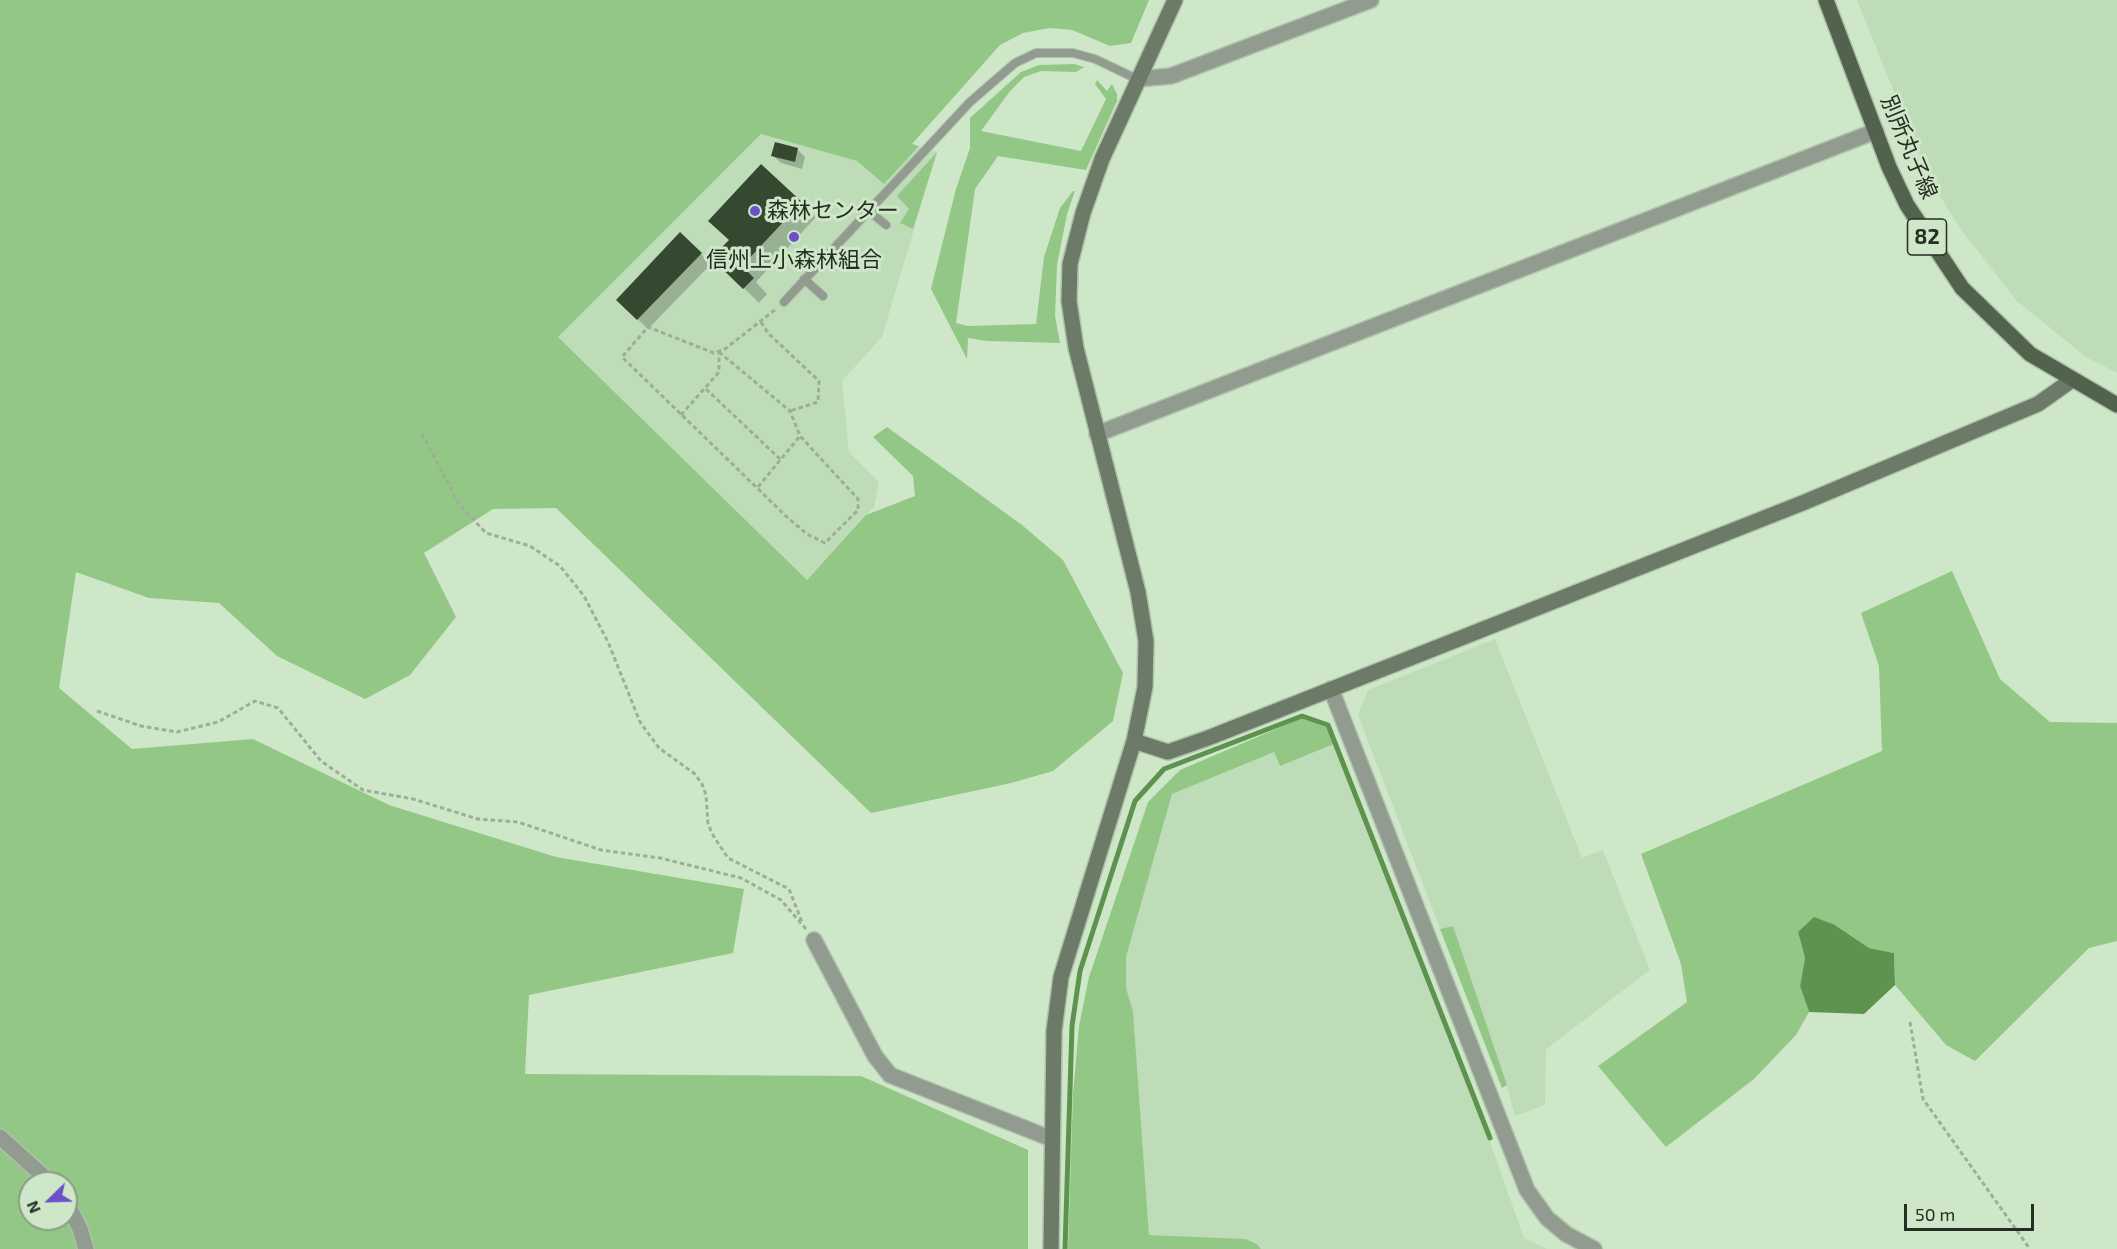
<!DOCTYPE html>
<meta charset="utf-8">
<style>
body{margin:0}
#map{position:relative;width:2117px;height:1249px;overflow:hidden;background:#cfe7c9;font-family:"Exo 2",sans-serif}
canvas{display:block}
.north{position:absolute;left:18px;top:1171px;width:60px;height:60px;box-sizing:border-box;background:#cfe7c9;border:2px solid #8b9d86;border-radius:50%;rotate:247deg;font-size:16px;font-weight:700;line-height:24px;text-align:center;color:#242e22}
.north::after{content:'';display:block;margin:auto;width:21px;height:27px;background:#6b50c9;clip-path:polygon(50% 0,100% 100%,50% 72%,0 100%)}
.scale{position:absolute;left:1904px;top:1204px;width:130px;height:27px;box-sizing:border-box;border:3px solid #242e22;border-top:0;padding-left:8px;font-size:18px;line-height:21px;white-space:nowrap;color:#242e22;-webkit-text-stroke:4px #cfe7c9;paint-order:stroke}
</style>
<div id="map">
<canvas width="2117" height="1249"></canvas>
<div class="north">N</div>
<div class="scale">50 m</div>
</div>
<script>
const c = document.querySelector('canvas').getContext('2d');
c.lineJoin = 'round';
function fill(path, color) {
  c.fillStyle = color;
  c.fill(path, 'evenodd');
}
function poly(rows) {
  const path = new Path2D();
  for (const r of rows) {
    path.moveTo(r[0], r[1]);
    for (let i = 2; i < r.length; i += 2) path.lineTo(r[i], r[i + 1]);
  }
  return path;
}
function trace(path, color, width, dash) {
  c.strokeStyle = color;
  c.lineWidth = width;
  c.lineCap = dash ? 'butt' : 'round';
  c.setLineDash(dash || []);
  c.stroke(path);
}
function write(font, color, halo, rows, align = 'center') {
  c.font = font + ' "Exo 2","Noto Sans JP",sans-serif';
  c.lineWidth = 6;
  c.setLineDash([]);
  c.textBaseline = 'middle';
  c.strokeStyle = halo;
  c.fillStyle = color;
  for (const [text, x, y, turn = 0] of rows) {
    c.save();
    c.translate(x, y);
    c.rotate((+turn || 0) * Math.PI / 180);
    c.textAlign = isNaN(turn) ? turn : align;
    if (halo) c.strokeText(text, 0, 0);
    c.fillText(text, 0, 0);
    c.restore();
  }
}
const built = poly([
 [1857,0,2117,0,2117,373,2086,357,2017,301,1962,231,1929,179],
 [761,134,857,161,911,144,937,152,882,337,842,381,849,452,879,482,874,507,807,580,557,337],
 [1495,639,1582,858,1603,850,1650,970,1546,1049,1545,1105,1515,1116,1507,1085,1453,926,1440,929,1358,715,1368,690],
 [1334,744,1490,1142,1524,1238,1547,1249,1261,1249,1257,1244,1246,1239,1149,1235,1133,1011,1126,988,1126,957,1172,794,1274,751,1280,766]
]);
const green = poly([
 [0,0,1149,0,1131,43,1110,46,1072,30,1050,28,1023,33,1000,45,912,144,919,146,884,184,857,161,761,134,558,337,807,580,866,515,915,496,913,476,873,437,887,427,1022,525,1063,560,1123,673,1113,721,1053,771,1011,783,871,813,556,508,493,509,424,553,456,617,410,675,365,699,277,656,219,603,149,598,76,572,59,688,132,749,253,739,389,805,556,857,744,889,733,953,529,995,525,1074,861,1076,1028,1150,1028,1249,0,1249],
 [30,1183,66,1183,66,1219,30,1219],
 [1074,64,1084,67,1076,72,1041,71,1024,77,1010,91,981,131,1081,151,1106,99,1095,84,1097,80,1107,91,1112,84,1117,94,1117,101,1086,170,998,156,975,189,956,323,968,326,1036,324,1044,257,1060,208,1073,191,1075,191,1067,214,1057,265,1055,316,1060,343,987,341,968,338,967,359,931,289,956,189,970,148,970,118,1021,72,1039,65],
 [937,152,913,229,900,223,909,209,897,196],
 [1952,571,2000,679,2050,722,2117,723,2117,941,2089,948,1975,1061,1946,1045,1895,985,1894,953,1869,948,1835,925,1798,932,1805,958,1800,986,1809,1012,1796,1035,1754,1079,1666,1147,1598,1066,1687,1002,1681,964,1641,854,1882,751,1879,666,1861,613],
 [1302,718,1326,727,1334,744,1280,766,1274,752,1172,794,1126,957,1126,988,1133,1011,1149,1235,1246,1239,1257,1244,1261,1249,1068,1249,1073,1094,1079,1026,1089,977,1148,802,1180,770],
 [1453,926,1507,1085,1502,1088,1440,929]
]);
const water = poly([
 [1814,917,1835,925,1869,948,1894,953,1895,985,1864,1014,1809,1012,1800,986,1805,958,1798,932]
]);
const shadow = poly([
 [797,149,805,157,802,169,781,163,773,156],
 [801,203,816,217,756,282,767,294,759,303,714,258],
 [680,234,711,264,648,329,618,300]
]);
const stream = poly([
 [1065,1249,1072,1026,1080,971,1135,801,1164,769,1302,716,1328,725,1490,1138]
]);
const building = poly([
 [775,142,798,148,795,162,771,156],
 [761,164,802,202,742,266,754,278,743,289,711,258,729,240,708,221],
 [680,232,702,253,637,320,616,300]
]);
const path = poly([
 [761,322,768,333,819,381,818,402,790,411],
 [719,352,790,411,800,436,858,499,858,510,825,543,807,534,788,518,622,357,648,327,714,353,725,349,776,309],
 [706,389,781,460],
 [681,415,719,372,719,352],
 [422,434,459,504,486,533,530,546,560,566,584,596,608,642,640,722,659,748,695,774,702,784,706,795,708,824,714,837,728,858,789,889,802,922],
 [758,487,800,436],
 [97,711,141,726,177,732,218,722,255,701,278,708,321,761,363,790,413,799,478,819,518,822,601,850,660,858,741,878,781,900,806,929],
 [1910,1022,1923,1099,2030,1249]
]);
const lane = poly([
 [869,211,886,225],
 [804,279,823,296],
 [784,302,970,102,1015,63,1036,53,1073,53,1095,59,1137,79]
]);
const street = poly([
 [1137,79,1171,76,1371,0],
 [1097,434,1876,131],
 [1331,689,1527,1190,1547,1218,1566,1234,1594,1249],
 [814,940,875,1056,890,1075,1052,1139],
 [0,1137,51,1183],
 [66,1200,80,1229,86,1249]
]);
const secondary = poly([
 [1134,741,1168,752,1208,738,1805,502,2038,404,2072,380],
 [1051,1249,1054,1031,1061,977,1134,741,1145,687,1146,641,1138,592,1076,348,1069,301,1070,264,1083,213,1102,159,1175,0]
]);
const primary = poly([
 [1826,0,1889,167,1907,205,1962,288,2030,354,2117,405]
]);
const markers = [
 [755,211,6,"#6b50c9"],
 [794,237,6,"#6b50c9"]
];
const shields = [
 [1927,237,39]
];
const shieldNames = [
 ["82",1927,237]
];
const streetNames = [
 ["別所丸子線",1909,147,67]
];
const poiNames = [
 ["森林センター",767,211],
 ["信州上小森林組合",794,260,"center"]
];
fill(built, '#bfdcb8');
fill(green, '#93c786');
fill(water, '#5d934f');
fill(shadow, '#0003');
trace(stream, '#5d934f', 5);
fill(building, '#354830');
trace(lane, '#adc2a8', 10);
trace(street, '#adc2a8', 18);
trace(secondary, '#adc2a8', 18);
trace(primary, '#adc2a8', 18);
trace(path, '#9baf96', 3, [4.5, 3]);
trace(lane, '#919b8f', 8);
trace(street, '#919b8f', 15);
trace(secondary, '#6c7a68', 15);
trace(primary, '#51634d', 15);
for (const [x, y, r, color] of markers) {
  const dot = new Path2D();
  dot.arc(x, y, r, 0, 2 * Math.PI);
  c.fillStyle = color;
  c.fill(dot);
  trace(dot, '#cfe7c9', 2);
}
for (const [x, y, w] of shields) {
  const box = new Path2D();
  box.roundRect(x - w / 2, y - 18, w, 36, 4.5);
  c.fillStyle = '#cfe7c9';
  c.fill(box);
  trace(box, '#242e22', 1.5);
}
write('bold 21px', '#242e22', null, shieldNames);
write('22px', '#242e22', '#cfe7c9', streetNames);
write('22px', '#242e22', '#cfe7c9', poiNames, 'left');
</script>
